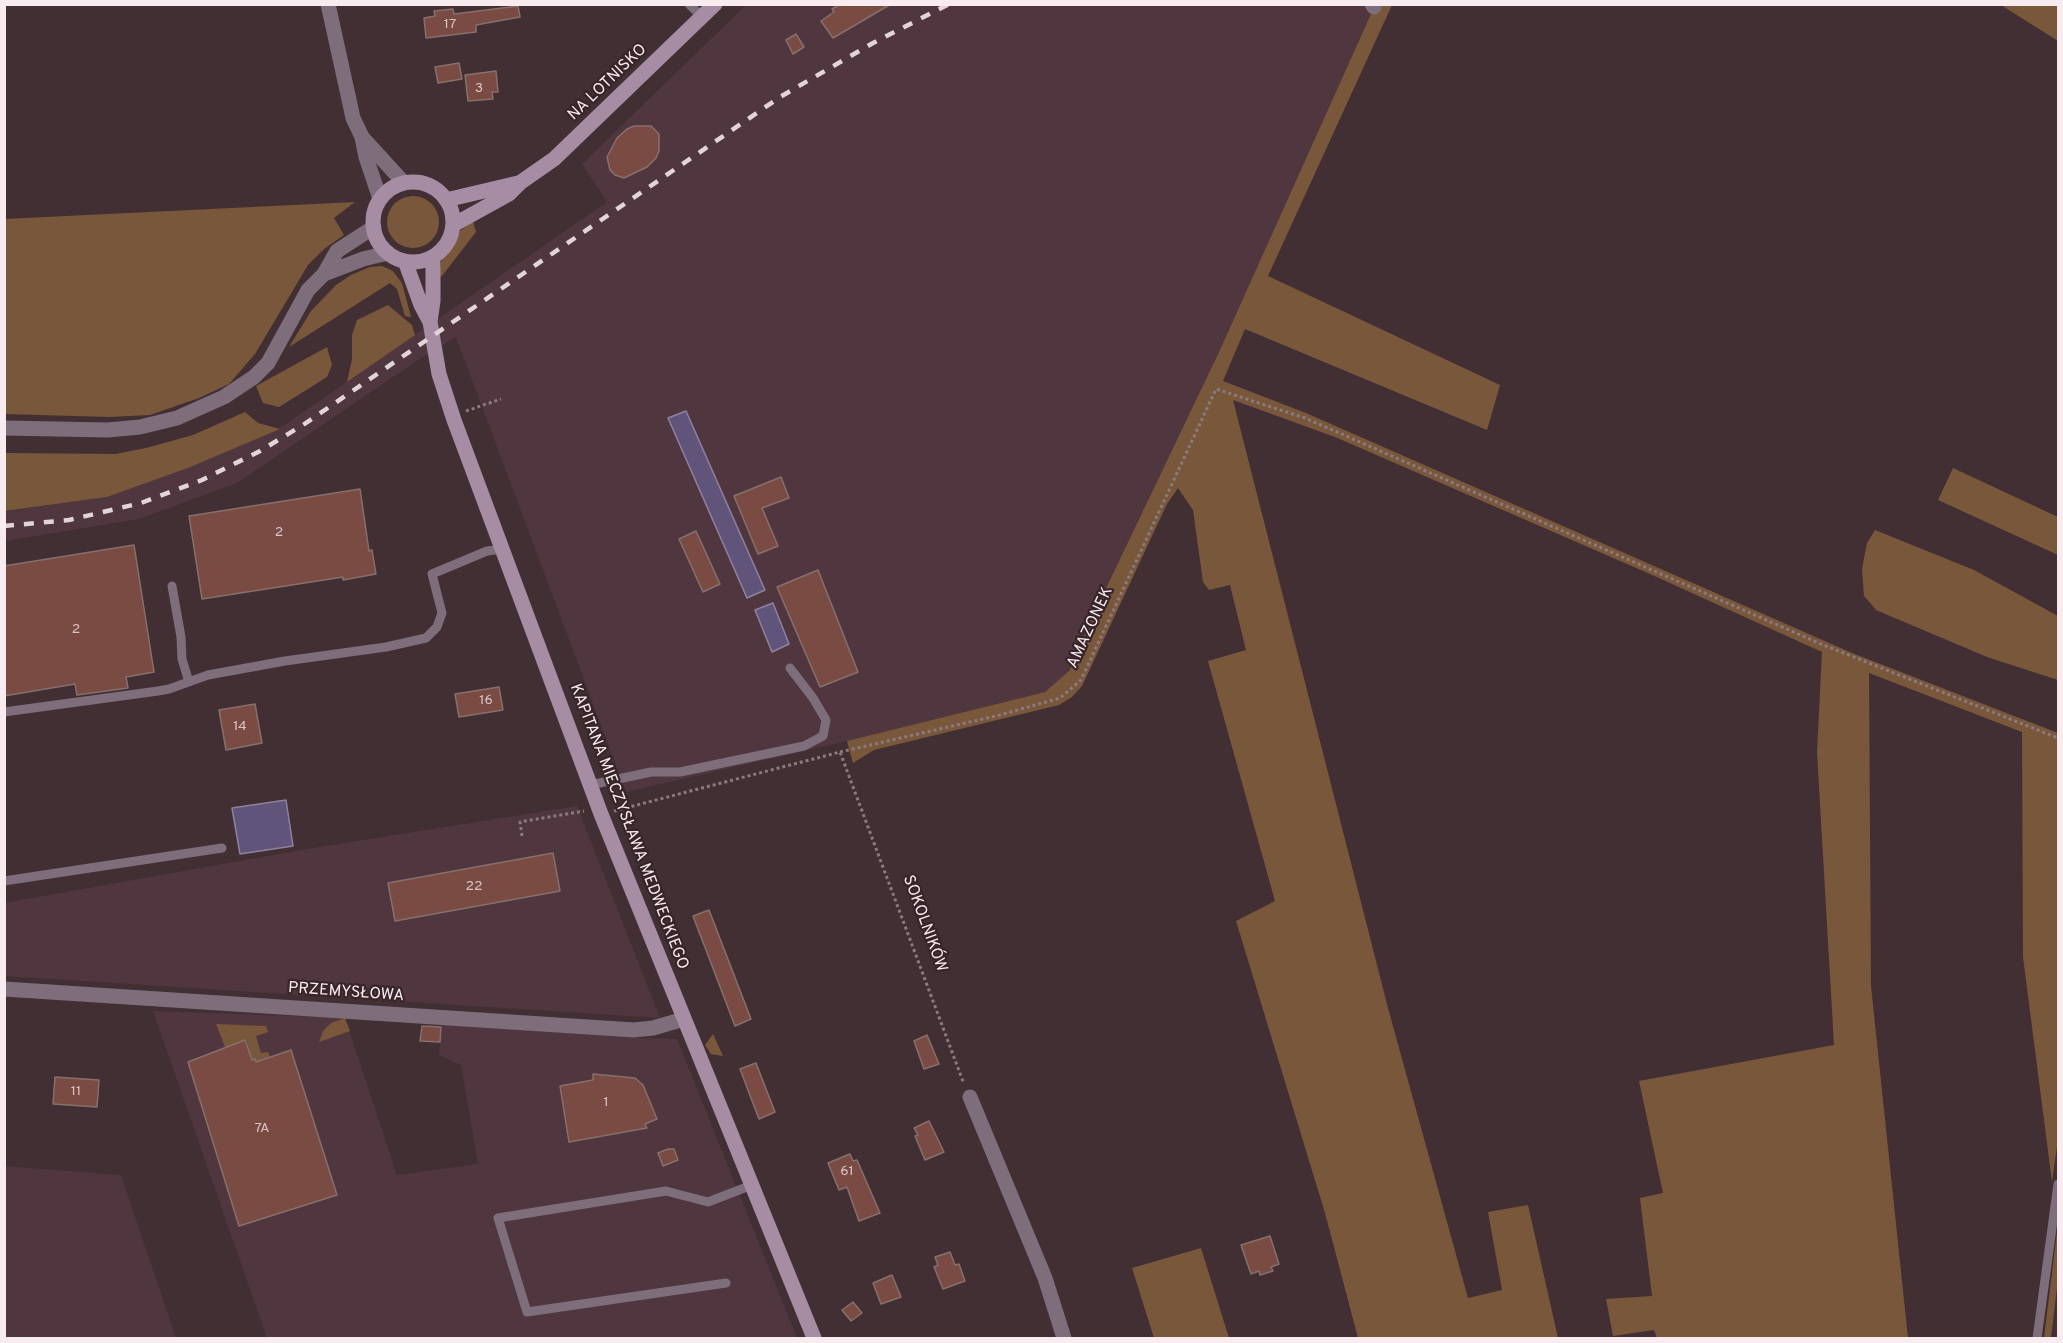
<!DOCTYPE html>
<meta charset="utf-8">
<style>
body{margin:0}
#map{position:relative;width:2063px;height:1343px;overflow:hidden;background:#422f34;font-family:Overpass,sans-serif}
canvas{display:block}
.frame{position:absolute;inset:0;border:6px solid #f9ecf0;pointer-events:none}
</style>
<div id="map">
<canvas width="2063" height="1343"></canvas>
<div class="frame"></div>
</div>
<script>
const c = document.querySelector('canvas').getContext('2d');
c.lineJoin = 'round';
function fill(path, color) {
  c.fillStyle = color;
  c.fill(path, 'evenodd');
}
function poly(rows) {
  const path = new Path2D();
  for (const r of rows) {
    if (r.length === 3) {
      path.moveTo(r[0] + r[2], r[1]);
      path.arc(r[0], r[1], r[2], 0, 2 * Math.PI);
      continue;
    }
    path.moveTo(r[0], r[1]);
    for (let i = 2; i < r.length; i += 2) path.lineTo(r[i], r[i + 1]);
  }
  return path;
}
function trace(path, color, width, dash) {
  c.strokeStyle = color;
  c.lineWidth = width;
  c.lineCap = dash ? 'butt' : 'round';
  c.setLineDash(dash || []);
  c.stroke(path);
}
function write(font, color, halo, rows, align = 'center') {
  c.font = font + ' Overpass,sans-serif';
  c.lineWidth = 4.5;
  c.setLineDash([]);
  c.textBaseline = 'middle';
  c.strokeStyle = halo;
  c.fillStyle = color;
  for (const [text, x, y, turn = 0] of rows) {
    c.save();
    c.translate(x, y);
    c.rotate((+turn || 0) * Math.PI / 180);
    c.textAlign = isNaN(turn) ? turn : align;
    if (halo) c.strokeText(text, 0, 0);
    c.fillText(text, 0, 0);
    c.restore();
  }
}
const built = poly([
 [746,5,1375,5,1219,352,1097,607,1070,670,1045,692,847,741,626,792,456,337,421,358,237,483,139,519,5,541,4,512,107,497,188,468,280,428,607,202,582,164],
 [577,806,660,1018,5,976,4,903,307,849],
 [153,1011,345,1018,397,1175,478,1164,461,1065,439,1055,442,1024,638,1038,677,1039,797,1338,267,1338],
 [4,1166,121,1175,176,1338,5,1338]
]);
const green = poly([
 [1375,5,1392,5,1268,276,1500,385,1487,430,1245,329,1223,381,1306,413,1852,653,2058,733,2058,1139,2052,1182,2023,957,2022,732,1869,673,1871,986,1908,1338,1657,1338,1654,1330,1613,1336,1606,1299,1652,1296,1640,1198,1663,1193,1639,1081,1834,1045,1817,752,1822,652,1650,574,1335,437,1233,400,1388,1008,1468,1298,1502,1290,1488,1212,1528,1205,1558,1338,1358,1338,1325,1213,1236,921,1275,901,1208,661,1246,650,1230,585,1209,590,1203,582,1193,510,1178,488,1167,504,1082,686,1072,697,1059,705,874,750,853,763,847,741,1045,692,1070,670,1097,607,1219,352],
 [2001,5,2058,5,2058,41],
 [413,222,26],
 [355,202,334,218,344,235,324,249,308,265,255,354,229,384,199,398,150,415,109,417,5,414,5,219],
 [473,221,476,232,442,276,438,277,442,259,454,244,460,231],
 [382,266,393,271,402,283,411,317,405,316,397,289,390,283,289,347,311,311,336,285,351,275,370,267],
 [388,305,412,325,415,335,347,382,352,359,352,335,357,320],
 [327,347,332,365,327,377,279,407,263,403,256,386],
 [245,412,258,423,280,429,188,468,107,497,5,511,5,453,115,454,146,448,193,435],
 [1953,468,2058,517,2058,555,1938,500],
 [1875,530,1974,570,2058,616,2058,680,1987,657,1876,610,1864,596,1862,569,1867,543],
 [345,1018,350,1031,319,1042,323,1031,331,1023],
 [216,1024,266,1026,268,1032,256,1036,261,1053,268,1052,270,1057,256,1062,252,1060,246,1040,225,1047],
 [713,1034,723,1056,711,1054,705,1045],
 [2058,1224,2058,1279,2051,1338,2044,1338],
 [1201,1248,1229,1338,1154,1338,1132,1268]
]);
const water = poly([
 [686,411,765,590,747,598,668,418,686,411],
 [773,603,789,644,772,652,755,610,773,603],
 [286,800,293,846,240,854,232,808,286,800]
]);
const building = poly([
 [841,4,891,4,833,38,821,21,834,12,832,9,841,4],
 [518,6,520,17,476,25,476,32,426,38,424,18,435,16,434,11,453,9,454,14,518,6],
 [796,34,804,47,793,54,786,40,796,34],
 [459,63,462,79,438,83,435,67,459,63],
 [496,71,498,92,492,92,493,99,468,101,465,75,496,71],
 [634,126,651,126,659,134,659,151,656,158,647,167,624,178,615,175,610,170,607,157,617,138,627,129,634,126],
 [781,477,789,498,762,508,778,546,758,554,734,496,781,477],
 [360,489,369,551,372,550,376,574,343,580,343,577,202,599,189,516,360,489],
 [696,531,720,584,703,592,679,539,696,531],
 [134,545,154,672,126,677,128,688,77,695,75,684,4,696,4,566,134,545],
 [818,570,858,672,820,687,777,587,818,570],
 [499,687,503,710,459,717,455,694,499,687],
 [255,704,262,743,226,750,219,710,255,704],
 [553,853,560,891,395,921,388,883,553,853],
 [709,910,751,1019,735,1026,693,916,709,910],
 [422,1026,441,1027,440,1042,420,1041,422,1026],
 [927,1035,939,1064,924,1069,914,1041,927,1035],
 [245,1040,252,1060,255,1059,256,1062,291,1050,337,1195,239,1226,188,1062,245,1040],
 [756,1063,775,1112,759,1119,740,1069,756,1063],
 [593,1074,635,1078,643,1085,657,1119,645,1124,647,1128,569,1142,560,1086,593,1080,593,1074],
 [55,1077,99,1080,97,1107,53,1104,55,1077],
 [929,1121,944,1152,925,1160,915,1136,918,1135,914,1128,929,1121],
 [668,1149,674,1149,678,1160,663,1166,658,1153,668,1149],
 [850,1154,853,1161,857,1160,880,1213,859,1221,847,1187,839,1190,828,1163,850,1154],
 [1270,1236,1279,1264,1271,1267,1273,1271,1260,1275,1259,1271,1251,1274,1241,1245,1270,1236],
 [950,1252,955,1265,959,1264,965,1281,943,1289,934,1267,938,1265,935,1257,950,1252],
 [892,1275,901,1297,881,1304,873,1283,892,1275],
 [853,1302,862,1313,851,1321,842,1310,853,1302]
]);
const path = poly([
 [466,411,501,399],
 [840,752,1000,715,1060,698,1081,680,1216,389,1305,418,1821,644,2058,738],
 [614,811,840,752,964,1084],
 [522,836,520,822,584,811]
]);
const service = poly([
 [689,4,702,17],
 [172,586,181,637,182,659,189,682],
 [4,712,158,691,169,689,208,675,285,661,386,647,426,638,437,627,442,613,432,574,487,551,503,549],
 [590,785,651,772,680,772,804,746,823,736,826,720,813,698,790,668],
 [4,881,222,848],
 [726,1283,527,1312,498,1218,666,1191,708,1202,752,1185],
 [2037,1338,2058,1184]
]);
const minor = poly([
 [328,4,353,118,362,137,366,157,380,199],
 [1372,4,1374,7],
 [362,137,404,183],
 [324,274,363,259,388,253],
 [4,428,108,430,140,427,177,418,224,397,254,377,268,363,308,290,324,274,337,251,374,227],
 [4,989,634,1030,653,1028,684,1019],
 [970,1097,1045,1278,1064,1338]
]);
const secondary = poly([
 [413,222,40],
 [446,200,518,183],
 [453,225,509,194,521,182,554,159,715,4],
 [433,257,433,301,430,322,439,374,454,420,601,814,814,1338],
 [405,261,421,305,430,322]
]);
const rail = poly([
 [4,526,69,520,141,503,202,480,260,451,303,425,780,97,873,43,949,4]
]);
const numberNames = [
 ["17",450,25],
 ["3",479,89],
 ["2",279,533],
 ["2",76,630],
 ["16",486,701],
 ["14",240,727],
 ["22",474,887],
 ["11",76,1092],
 ["1",606,1103],
 ["7A",262,1129],
 ["61",847,1172]
];
const streetNames = [
 ["NA LOTNISKO",608,83,-44],
 ["AMAZONEK",1091,628,-65],
 ["KAPITANA MIECZYSŁAWA MEDWECKIEGO",628,827,69],
 ["SOKOLNIKÓW",924,924,70],
 ["PRZEMYSŁOWA",346,993,4]
];
fill(built, '#50363e');
fill(green, '#79573b');
fill(water, '#61547b');
trace(water, '#8f829e', 1.5);
fill(building, '#794b43');
trace(building, '#87706c', 1.5);
trace(path, '#8b7a7f', 3, [3, 3]);
trace(service, '#7e6e7c', 9);
trace(minor, '#7e6e7c', 15);
trace(secondary, '#a78da4', 15);
trace(rail, '#e2d4d8', 4.5, [10, 10]);
write('14px', '#d9c4c5', null, numberNames);
write('16px', '#f9ecf0', '#37252a', streetNames);
</script>
